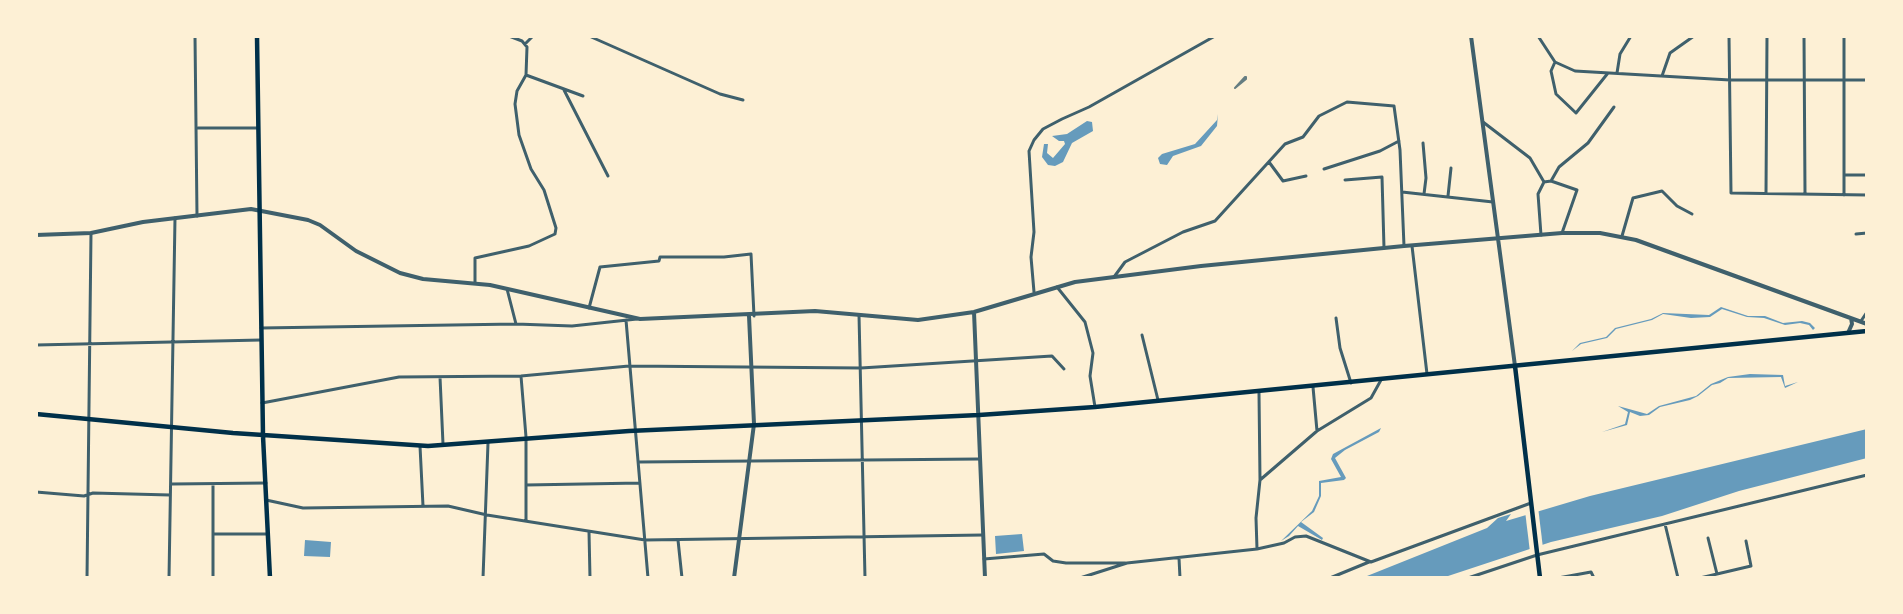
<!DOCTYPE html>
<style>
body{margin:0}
#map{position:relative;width:1903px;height:614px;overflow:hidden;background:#fdf0d5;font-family:Raleway,sans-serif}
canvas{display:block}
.frame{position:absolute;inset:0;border:38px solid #fdf0d5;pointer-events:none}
</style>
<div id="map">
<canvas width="1903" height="614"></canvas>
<div class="frame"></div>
</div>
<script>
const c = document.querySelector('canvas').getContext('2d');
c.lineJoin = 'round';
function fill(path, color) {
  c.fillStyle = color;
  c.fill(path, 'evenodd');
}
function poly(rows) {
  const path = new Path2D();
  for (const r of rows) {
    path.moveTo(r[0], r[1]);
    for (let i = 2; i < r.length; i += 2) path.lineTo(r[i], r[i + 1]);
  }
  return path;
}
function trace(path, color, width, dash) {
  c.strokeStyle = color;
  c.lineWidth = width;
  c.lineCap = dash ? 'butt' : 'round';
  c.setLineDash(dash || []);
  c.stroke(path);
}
const water = poly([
 [1218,114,1217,126,1201,146,1173,156,1167,165,1160,164,1158,158,1162,154,1195,144,1217,120],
 [1087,121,1092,122,1093,131,1072,143,1063,162,1055,166,1048,165,1042,157,1044,144,1048,144,1047,153,1053,158,1065,144,1064,141,1059,141,1052,136,1067,134],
 [1721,307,1748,316,1765,316,1783,323,1802,321,1810,323,1815,328,1813,330,1809,325,1800,323,1785,325,1764,318,1747,317,1722,309,1710,317,1691,318,1663,314,1652,320,1616,329,1607,338,1581,344,1572,351,1580,343,1606,337,1615,328,1651,319,1663,313,1709,315],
 [1750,374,1783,375,1785,386,1798,382,1785,388,1781,377,1728,378,1720,383,1712,385,1698,396,1690,400,1660,407,1649,415,1640,416,1630,412,1627,425,1602,432,1625,424,1628,412,1618,406,1647,414,1659,406,1696,396,1711,384,1728,377],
 [1381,428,1379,432,1345,450,1335,458,1346,478,1344,480,1321,483,1321,496,1314,512,1301,522,1323,538,1322,540,1298,526,1289,536,1281,541,1312,511,1319,496,1319,481,1341,477,1331,459,1333,454],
 [1867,429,1867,458,1739,491,1662,516,1551,542,1442,578,1362,578,1487,528,1498,518,1511,514,1506,521,1590,496],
 [1022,534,1024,551,996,554,995,536],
 [305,540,331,542,330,557,304,556]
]);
const pier = poly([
 [1538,507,1543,548,1530,552,1525,511]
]);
const minor = poly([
 [195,36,197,216],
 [509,36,522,41,527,47,526,75,583,96],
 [589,36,720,94,743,100],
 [1538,36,1555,62,1575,71,1730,80,1867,80],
 [1729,36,1731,193,1867,195],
 [1804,36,1805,193],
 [525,44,533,36],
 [1555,62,1551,71,1556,94,1576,113,1608,73],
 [1617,73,1620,54,1631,36],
 [1662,76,1670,53,1694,36],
 [564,90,608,176],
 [1483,122,1530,158,1544,182,1538,194,1541,235],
 [198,128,258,128],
 [1423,143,1426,178,1424,194],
 [1269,162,1283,181,1306,176],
 [1324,169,1380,151,1399,141],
 [1844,175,1867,175],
 [1345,180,1382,177,1384,248],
 [1551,181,1577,190,1562,233],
 [1544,182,1551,181,1559,167,1588,143,1614,107],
 [1402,192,1493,202],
 [1766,193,1767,36],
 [1844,195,1844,36],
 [1448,196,1451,168],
 [1856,234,1867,233],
 [1622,236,1633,198,1662,191,1677,206,1692,214],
 [1412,246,1427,374],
 [1114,277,1125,262,1183,232,1215,221,1285,144,1303,137,1319,116,1347,102,1394,106,1400,150,1404,246],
 [475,282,475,258,529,246,555,234,556,228,544,190,531,169,519,135,515,104,517,91,526,75],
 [1057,287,1085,322,1093,353,1090,376,1095,407],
 [507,289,516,324],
 [1034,292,1031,257,1034,232,1029,151,1034,140,1043,129,1062,119,1089,107,1215,36],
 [589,308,600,267,659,261,660,257,724,257,751,254,754,316],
 [859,315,865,578],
 [1336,318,1340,348,1351,383],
 [626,320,648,578],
 [1861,321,1867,312],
 [261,328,516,324,572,326,637,319],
 [1142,335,1158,400],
 [36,345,261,340],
 [521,376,526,437,526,521],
 [440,377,443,444],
 [1313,387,1317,431],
 [262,403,399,377,521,376,629,366,861,368,1052,356,1064,369],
 [420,446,423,506],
 [639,462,979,459],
 [1260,480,1317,431,1371,398,1381,380],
 [172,484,266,483],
 [213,484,213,578],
 [526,485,640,483],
 [36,492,84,496,93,493,170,495],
 [266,500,303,508,448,506,487,515,645,540,983,535],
 [1665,524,1678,578],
 [589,532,590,578],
 [213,534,268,534],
 [1708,538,1717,574],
 [678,540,682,578],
 [1257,549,1256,518,1260,480,1259,393],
 [1179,558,1180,578],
 [984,559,1044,554,1053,561,1066,563,1125,563],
 [87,578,91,233],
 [169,578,175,218],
 [483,578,488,443],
 [1080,578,1127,563,1257,549,1284,543,1295,537,1306,536,1371,562,1531,503],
 [1330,578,1369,562],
 [1468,578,1537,555,1867,475],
 [1558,578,1591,572,1594,578],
 [1700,578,1751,566,1746,541]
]);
const tertiary = poly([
 [1471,36,1515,366],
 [36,235,91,233,143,222,251,209,308,220,320,225,356,251,400,273,423,279,490,285,640,319,815,311,918,320,974,312,1075,282,1201,266,1404,246,1562,233,1600,233,1636,240,1867,324],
 [974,312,985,578],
 [1848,333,1852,324,1851,318],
 [734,578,754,424,749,316]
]);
const primary = poly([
 [257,36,263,436,270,578],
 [1515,366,1540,578],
 [36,414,233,433,428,446,629,431,979,415,1095,407,1867,331]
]);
const rail = poly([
 [1246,77,1246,79,1235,88,1245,77,1246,77]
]);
fill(water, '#669bbc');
fill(pier, '#fdf0d5');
trace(minor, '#3f606c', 3);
trace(tertiary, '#3f606c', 4);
trace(primary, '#003049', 4.5);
trace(rail, '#657d81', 2);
</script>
